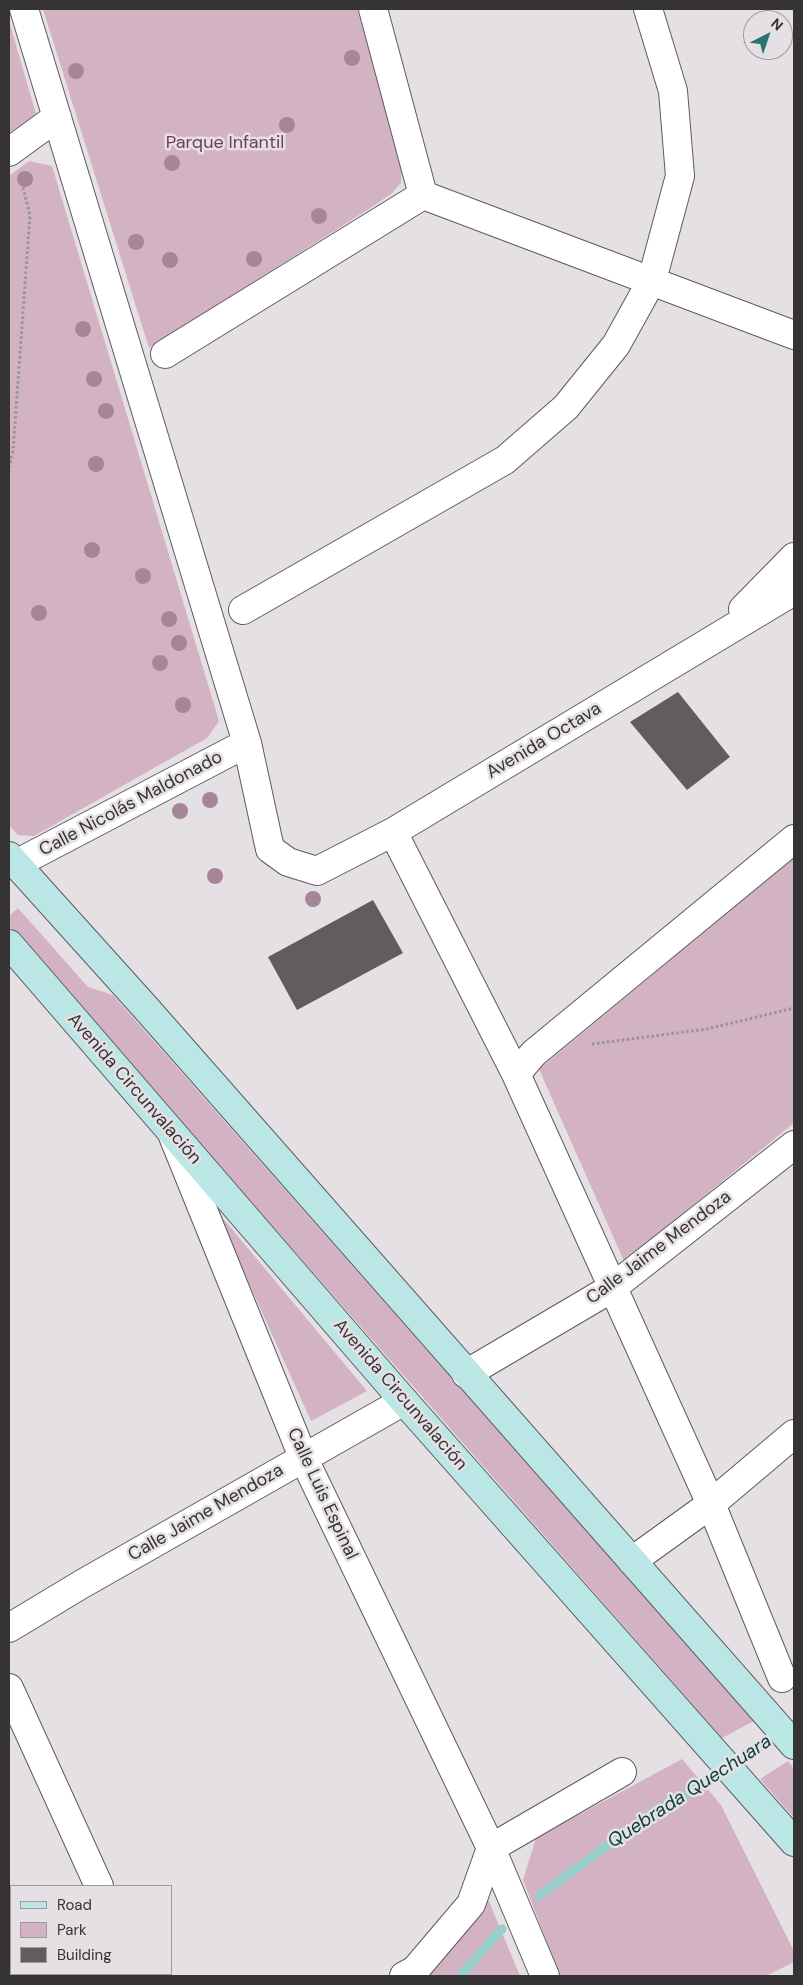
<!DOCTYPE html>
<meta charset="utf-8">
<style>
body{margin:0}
#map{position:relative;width:803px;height:1985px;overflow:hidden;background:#e5e0e3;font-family:"DM Sans",sans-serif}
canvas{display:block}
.frame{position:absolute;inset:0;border:10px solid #363335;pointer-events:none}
.legend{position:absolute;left:10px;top:1885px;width:162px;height:90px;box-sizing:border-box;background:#e5e0e3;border:1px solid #9f9b9d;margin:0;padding:6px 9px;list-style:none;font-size:15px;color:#363335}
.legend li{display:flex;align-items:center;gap:10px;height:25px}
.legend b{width:25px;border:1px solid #9f9b9d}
.north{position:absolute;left:743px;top:10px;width:50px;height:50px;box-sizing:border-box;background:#e5e0e3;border:1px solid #9f9b9d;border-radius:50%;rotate:41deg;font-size:14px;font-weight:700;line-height:20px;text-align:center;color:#363335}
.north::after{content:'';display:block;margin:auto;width:18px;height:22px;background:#297370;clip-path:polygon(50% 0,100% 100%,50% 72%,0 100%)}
</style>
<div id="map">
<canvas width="803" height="1985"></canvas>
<div class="frame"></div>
<ul class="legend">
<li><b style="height:6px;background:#bae7e6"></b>Road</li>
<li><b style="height:14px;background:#d3b2c4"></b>Park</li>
<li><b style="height:14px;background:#615c5e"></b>Building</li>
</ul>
<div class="north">N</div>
</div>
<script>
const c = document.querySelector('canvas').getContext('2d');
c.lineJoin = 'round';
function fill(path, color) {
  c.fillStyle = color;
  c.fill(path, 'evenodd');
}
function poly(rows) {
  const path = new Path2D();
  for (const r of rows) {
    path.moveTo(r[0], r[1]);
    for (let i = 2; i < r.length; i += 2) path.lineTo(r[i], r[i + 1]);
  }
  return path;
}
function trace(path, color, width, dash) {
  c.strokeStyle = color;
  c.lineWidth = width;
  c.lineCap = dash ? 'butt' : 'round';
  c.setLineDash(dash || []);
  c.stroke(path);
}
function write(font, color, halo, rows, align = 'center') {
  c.font = font + ' "DM Sans",sans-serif';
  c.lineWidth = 5;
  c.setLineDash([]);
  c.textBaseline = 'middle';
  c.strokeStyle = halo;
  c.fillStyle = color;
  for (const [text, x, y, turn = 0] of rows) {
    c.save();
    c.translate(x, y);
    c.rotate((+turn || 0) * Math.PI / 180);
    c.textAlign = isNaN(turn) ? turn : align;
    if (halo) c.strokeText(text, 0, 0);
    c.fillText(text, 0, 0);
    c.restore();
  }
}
const green = poly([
 [43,9,357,9,402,163,401,183,392,193,372,207,149,348],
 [9,21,36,114,9,133],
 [29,161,52,166,219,721,207,738,34,836,18,835,9,825,9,176],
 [794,858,794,1123,624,1261,539,1069],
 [18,908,88,987,113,995,754,1721,722,1738,9,926,9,916],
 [216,1210,367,1391,311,1421],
 [682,1759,721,1805,794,1951,794,1962,766,1976,560,1976,523,1880,536,1838],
 [788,1761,794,1769,794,1818,760,1779],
 [488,1899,520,1976,429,1976]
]);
const stream = poly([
 [539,1896,654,1811,693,1790,794,1724],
 [460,1976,502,1929]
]);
const building = poly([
 [678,692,730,757,687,790,630,722],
 [373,900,403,953,297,1010,268,957]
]);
const path = poly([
 [9,468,13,451,30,215,20,176],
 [592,1044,707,1029,794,1008]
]);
const minor = poly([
 [24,9,247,743,270,849,288,862,317,871,393,832,794,591],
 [9,152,57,117],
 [423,195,794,335],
 [165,354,423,195,373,9],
 [743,609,794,557],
 [243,610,505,460,566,407,616,345,652,280,680,176,673,91,648,9],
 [393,832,516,1074,711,1504,782,1678],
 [16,864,247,743],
 [516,1074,534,1053,794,839],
 [173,1136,303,1457,491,1848,545,1976],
 [466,1374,612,1288,794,1145],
 [632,1561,711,1504,794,1434],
 [9,1628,82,1584,404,1401],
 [9,1688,99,1886],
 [139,1974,140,1976],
 [404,1976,415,1970,471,1904,491,1848,622,1772]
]);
const secondary = poly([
 [9,856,145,1007,794,1745],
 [9,944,404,1401,794,1842]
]);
const trees = [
 [352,58],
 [76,71],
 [287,125],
 [172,163],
 [25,179],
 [319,216],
 [136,242],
 [254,259],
 [170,260],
 [83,329],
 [94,379],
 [106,411],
 [96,464],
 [92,550],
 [143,576],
 [39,613],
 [169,619],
 [179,643],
 [160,663],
 [183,705],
 [210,800],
 [180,811],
 [215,876],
 [313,899]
];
const parkNames = [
 ["Parque Infantil",225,143]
];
const streetNames = [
 ["Avenida Octava",544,741,-31],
 ["Calle Nicolás Maldonado",131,804,-28],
 ["Avenida Circunvalación",134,1089,49],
 ["Calle Jaime Mendoza",659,1248,-37],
 ["Avenida Circunvalación",400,1395,49],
 ["Calle Luis Espinal",322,1494,65],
 ["Calle Jaime Mendoza",206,1513,-30]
];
const waterNames = [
 ["Quebrada Quechuara",690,1792,-33]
];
fill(green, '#d3b2c4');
trace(stream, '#96cfcc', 9);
fill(building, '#615c5e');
trace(minor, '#5f5a5c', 30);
trace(secondary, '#5f5a5c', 30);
trace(path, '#989496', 3, [2.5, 2.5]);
trace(minor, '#fff', 28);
trace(secondary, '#bae7e6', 28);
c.fillStyle = '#a68599';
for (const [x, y] of trees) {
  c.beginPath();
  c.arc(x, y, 8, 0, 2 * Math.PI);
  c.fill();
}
write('18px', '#723b5d', '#e5e0e3', parkNames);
write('18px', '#363335', '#e5e0e3', streetNames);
write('italic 19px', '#0c413f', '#e5e0e3', waterNames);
</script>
